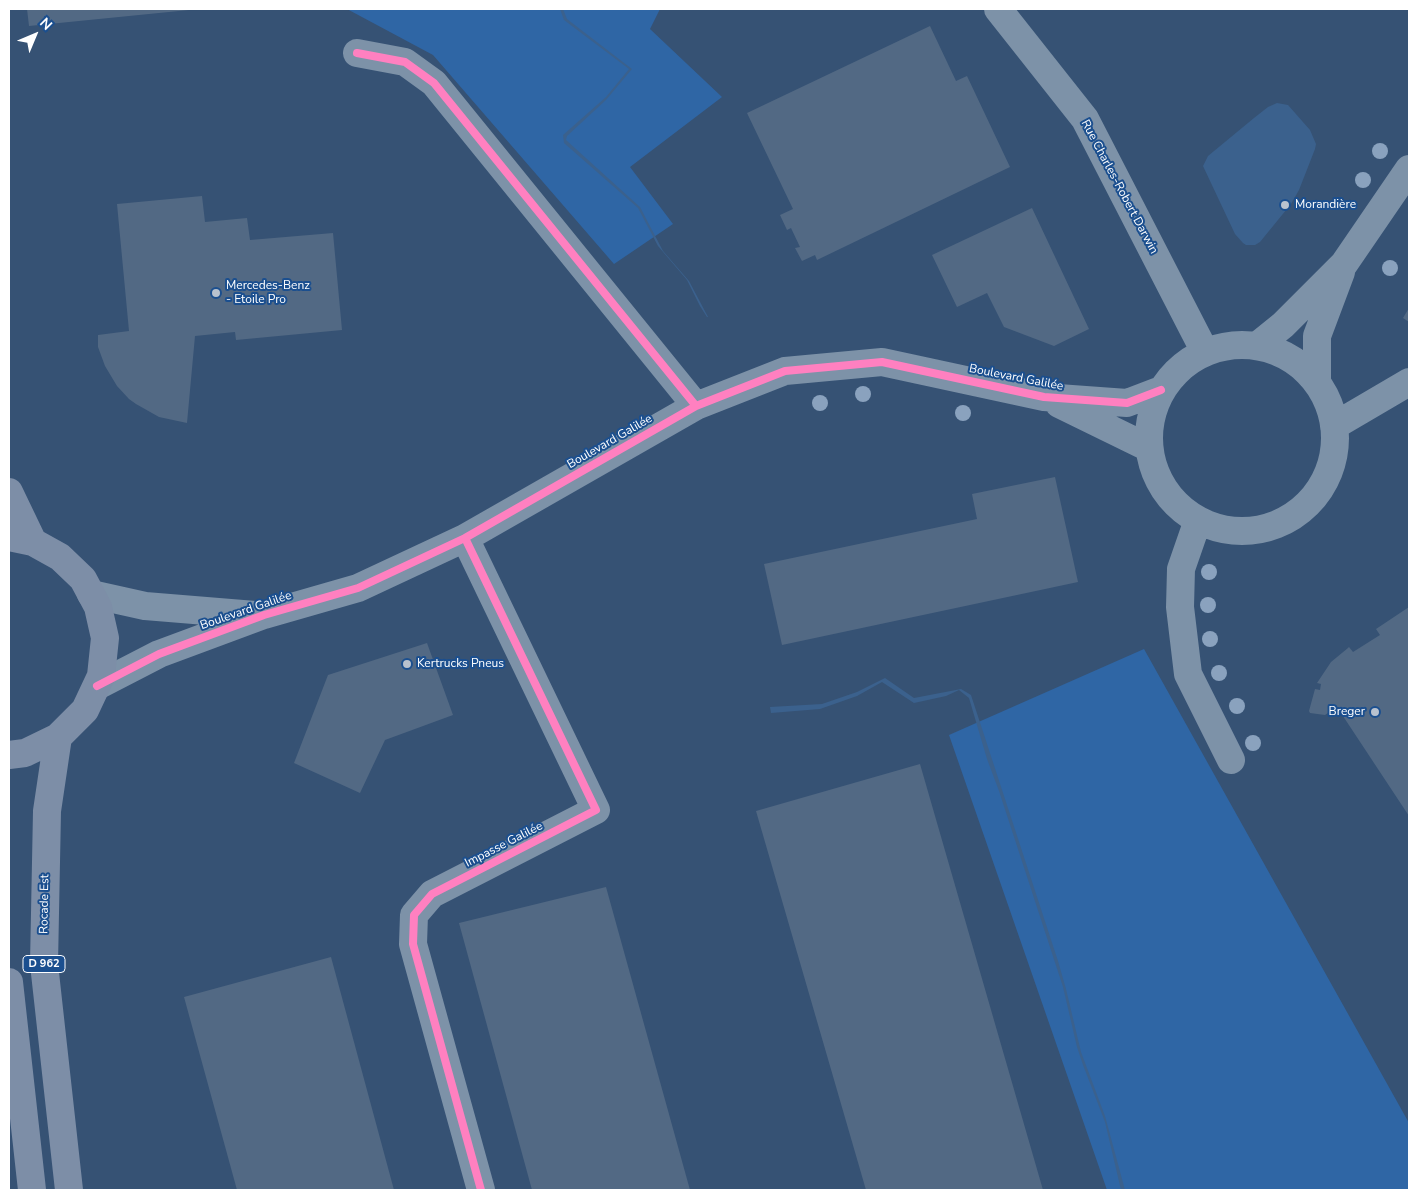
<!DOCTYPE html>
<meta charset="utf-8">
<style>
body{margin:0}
#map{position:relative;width:1418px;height:1199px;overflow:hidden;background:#365274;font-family:"Nunito Sans",sans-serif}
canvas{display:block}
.frame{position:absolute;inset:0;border:10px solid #fff;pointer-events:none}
.north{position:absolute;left:10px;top:10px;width:50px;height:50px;-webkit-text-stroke:4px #1b4f8f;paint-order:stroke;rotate:45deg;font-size:14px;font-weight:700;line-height:20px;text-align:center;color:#fff}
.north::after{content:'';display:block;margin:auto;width:18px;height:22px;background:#fff;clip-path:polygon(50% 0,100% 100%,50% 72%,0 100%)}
</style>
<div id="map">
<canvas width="1418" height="1199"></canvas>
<div class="frame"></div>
<div class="north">N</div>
</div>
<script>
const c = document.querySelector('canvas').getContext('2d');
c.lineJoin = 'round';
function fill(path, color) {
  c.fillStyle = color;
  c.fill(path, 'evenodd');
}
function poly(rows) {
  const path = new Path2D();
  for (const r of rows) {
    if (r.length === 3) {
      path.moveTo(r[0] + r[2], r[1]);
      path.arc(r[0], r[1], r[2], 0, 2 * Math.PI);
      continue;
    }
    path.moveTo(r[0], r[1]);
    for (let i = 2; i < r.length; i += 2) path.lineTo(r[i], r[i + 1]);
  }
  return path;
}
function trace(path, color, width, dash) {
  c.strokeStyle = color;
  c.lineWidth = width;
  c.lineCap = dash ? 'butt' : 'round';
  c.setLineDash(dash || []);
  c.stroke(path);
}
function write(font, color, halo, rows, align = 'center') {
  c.font = font + ' "Nunito Sans",sans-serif';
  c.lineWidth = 4;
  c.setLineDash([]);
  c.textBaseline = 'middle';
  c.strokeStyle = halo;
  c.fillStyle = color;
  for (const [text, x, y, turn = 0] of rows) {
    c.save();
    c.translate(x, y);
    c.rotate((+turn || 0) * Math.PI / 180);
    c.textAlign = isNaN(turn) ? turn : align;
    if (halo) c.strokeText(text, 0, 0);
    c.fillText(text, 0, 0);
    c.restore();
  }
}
const green = poly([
 [347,9,660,9,650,29,722,97,630,167,673,224,614,264,433,55],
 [1144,649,1409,1123,1409,1190,1107,1190,949,735]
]);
const water = poly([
 [560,9,563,9,567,19,632,69,606,100,567,136,566,140,640,207,663,251,689,281,708,317,707,317,700,306,687,280,658,246,638,208,564,143,563,135,606,97,629,69,564,20],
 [1277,103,1288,105,1310,130,1316,144,1315,149,1299,190,1291,204,1260,242,1255,245,1246,245,1243,243,1235,234,1203,166,1208,156,1254,118,1268,107],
 [885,678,914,698,961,689,971,695,1058,961,1066,989,1081,1052,1105,1116,1125,1190,1121,1190,1105,1122,1083,1065,1077,1047,1063,987,999,791,987,759,969,698,959,690,946,696,914,703,882,682,857,696,820,709,771,713,770,707,822,704,857,692]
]);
const building = poly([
 [27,9,189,9,189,10,29,26],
 [930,26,956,81,967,76,1010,167,817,260,815,255,802,261,795,248,800,247,791,228,787,230,780,215,793,209,747,113],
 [202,196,205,222,247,218,250,240,333,233,342,330,236,340,235,332,195,336,187,423,159,417,136,404,129,399,117,386,105,366,98,347,98,335,129,331,117,204],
 [1032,208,1089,329,1054,346,1004,327,987,293,957,307,932,255],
 [1409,308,1409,322,1403,318],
 [1055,477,1078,582,782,645,764,564,977,519,972,494],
 [1409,607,1409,816,1337,707,1325,715,1310,713,1309,711,1315,689,1320,690,1321,684,1317,683,1331,662,1348,648,1349,647,1353,652,1380,635,1376,629],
 [427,643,453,715,385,740,360,793,294,763,328,675],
 [920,764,1043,1190,866,1190,756,811],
 [606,887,690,1190,532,1190,459,923],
 [331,957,394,1190,237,1190,184,997]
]);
const minor = poly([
 [998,9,1085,119,1205,352],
 [357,53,405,62,434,83,696,406],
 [1242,438,93],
 [1257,346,1283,325,1344,264,1409,169],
 [1317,383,1317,336,1341,272],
 [1059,404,1149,448],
 [1334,426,1409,382],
 [1198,520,1181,569,1180,607,1188,674,1231,760],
 [465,538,596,810,432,894,414,915,413,944,481,1190],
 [91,594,145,606,255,615],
 [97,686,159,654,264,615,358,588,465,538,696,406,785,371,882,362,1044,397,1127,403,1161,390]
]);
const major = poly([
 [9,492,33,542],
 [9,537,33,542,60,557,83,579,98,607,105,638,101,676,85,710,58,737,25,753,9,755],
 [58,737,47,811,44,964,69,1190],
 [9,982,32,1190]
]);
const cycleway = poly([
 [357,53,405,62,434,83,696,406],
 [465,538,596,810,432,894,414,915,413,944,481,1190],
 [97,686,159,654,264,615,358,588,465,538,696,406,785,371,882,362,1044,397,1127,403,1161,390]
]);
const trees = [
 [1380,151],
 [1363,180],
 [1390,268],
 [863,394],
 [820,403],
 [963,413],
 [1209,572],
 [1208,605],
 [1210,639],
 [1219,673],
 [1237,706],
 [1253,743]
];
const markers = [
 [1285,205,5,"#b9c2ce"],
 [216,293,5,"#b9c2ce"],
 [407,664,5,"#b9c2ce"],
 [1375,712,5,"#b9c2ce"]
];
const shields = [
 [44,964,42]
];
const shieldNames = [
 ["D 962",44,964]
];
const streetNames = [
 ["Rue Charles-Robert Darwin",1119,187,62],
 ["Boulevard Galilée",1016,378,11],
 ["Boulevard Galilée",610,442,-30],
 ["Boulevard Galilée",246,611,-19],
 ["Impasse Galilée",504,845,-27],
 ["Rocade Est",45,904,-89]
];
const poiNames = [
 ["Morandière",1295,205],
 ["Mercedes-Benz",226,286],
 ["- Etoile Pro",226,300],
 ["Kertrucks Pneus",417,664],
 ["Breger",1365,712,"right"]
];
fill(green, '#2f66a5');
fill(water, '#3b618d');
fill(building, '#526984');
trace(minor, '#7d92a8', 28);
trace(major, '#7d8ea7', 28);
trace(cycleway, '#ff80c0', 8);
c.fillStyle = '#8aa2be';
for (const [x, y] of trees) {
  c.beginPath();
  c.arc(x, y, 8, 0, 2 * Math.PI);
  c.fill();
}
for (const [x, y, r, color] of markers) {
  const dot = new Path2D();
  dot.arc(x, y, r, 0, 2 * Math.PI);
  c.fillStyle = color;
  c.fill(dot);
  trace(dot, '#1b4f8f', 2);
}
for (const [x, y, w] of shields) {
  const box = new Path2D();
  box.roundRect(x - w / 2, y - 8.5, w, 17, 4);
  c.fillStyle = '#1b4f8f';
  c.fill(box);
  trace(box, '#fff', 1);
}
write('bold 11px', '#fff', null, shieldNames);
write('12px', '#fff', '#1b4f8f', streetNames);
write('12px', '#fff', '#1b4f8f', poiNames, 'left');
</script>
